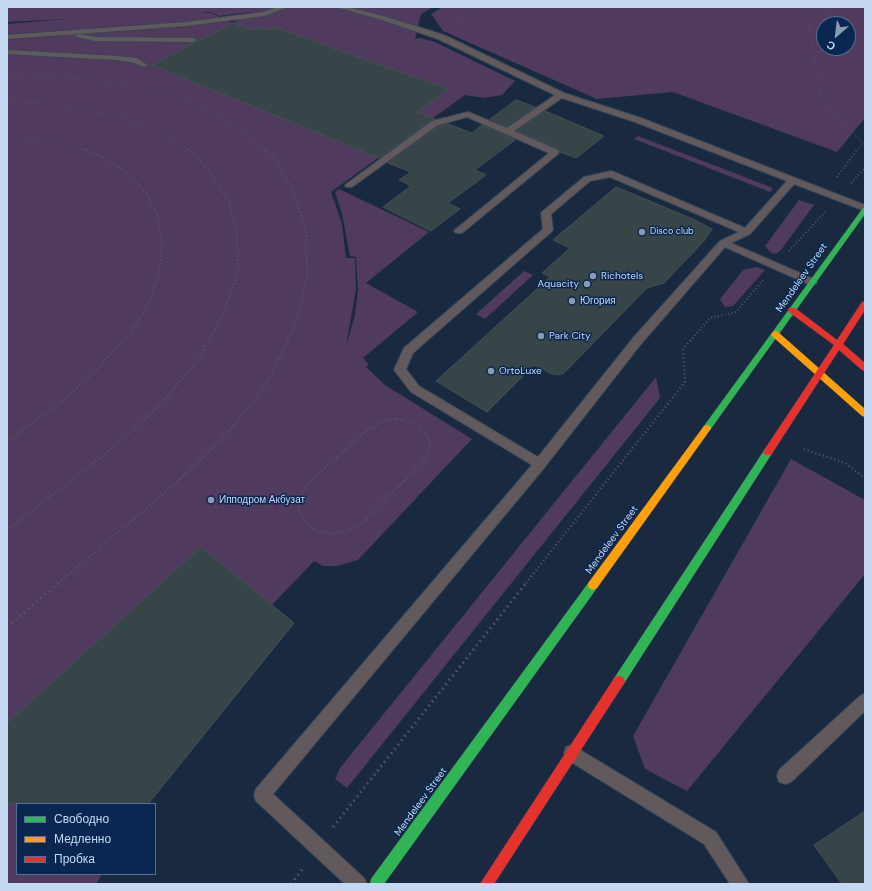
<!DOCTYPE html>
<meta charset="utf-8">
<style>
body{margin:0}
#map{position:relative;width:872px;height:891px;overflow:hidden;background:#192a40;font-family:"DM Sans",sans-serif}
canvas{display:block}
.frame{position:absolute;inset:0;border:8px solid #c6d9f3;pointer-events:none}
.legend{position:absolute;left:16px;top:803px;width:140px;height:72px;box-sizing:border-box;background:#092750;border:1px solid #556e91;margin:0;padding:5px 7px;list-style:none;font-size:12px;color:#c6d9f3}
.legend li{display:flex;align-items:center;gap:8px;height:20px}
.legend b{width:20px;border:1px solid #556e91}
.north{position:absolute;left:816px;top:16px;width:40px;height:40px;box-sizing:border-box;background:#092750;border:1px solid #556e91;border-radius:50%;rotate:208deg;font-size:11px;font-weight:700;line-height:16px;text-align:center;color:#c6d9f3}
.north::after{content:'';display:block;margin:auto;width:14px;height:18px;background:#899cb4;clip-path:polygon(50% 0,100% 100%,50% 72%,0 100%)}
</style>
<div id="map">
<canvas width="872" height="891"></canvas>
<div class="frame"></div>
<ul class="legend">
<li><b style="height:5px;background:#30b455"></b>Свободно</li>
<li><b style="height:5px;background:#ff9f0a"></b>Медленно</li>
<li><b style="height:5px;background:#e5322d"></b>Пробка</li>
</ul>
<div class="north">С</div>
</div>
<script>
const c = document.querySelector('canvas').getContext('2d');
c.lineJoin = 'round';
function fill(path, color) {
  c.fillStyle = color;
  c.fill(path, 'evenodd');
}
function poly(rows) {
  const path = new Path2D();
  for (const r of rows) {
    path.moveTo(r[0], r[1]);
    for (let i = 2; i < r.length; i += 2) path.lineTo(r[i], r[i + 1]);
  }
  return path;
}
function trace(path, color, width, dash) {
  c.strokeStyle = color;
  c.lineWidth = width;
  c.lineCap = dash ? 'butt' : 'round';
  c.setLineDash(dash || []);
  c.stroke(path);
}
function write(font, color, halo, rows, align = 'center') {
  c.font = font + ' "DM Sans",sans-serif';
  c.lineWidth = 3;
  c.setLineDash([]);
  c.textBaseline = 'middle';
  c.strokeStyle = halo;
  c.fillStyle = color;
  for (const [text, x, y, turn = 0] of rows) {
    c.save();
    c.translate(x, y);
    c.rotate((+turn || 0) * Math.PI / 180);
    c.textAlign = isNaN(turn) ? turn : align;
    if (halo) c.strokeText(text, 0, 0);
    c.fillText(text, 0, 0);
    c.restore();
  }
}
const green = poly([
 [7,7,433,7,421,14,415,39,420,38,435,42,515,81,502,95,484,98,465,95,331,192,342,224,346,258,355,258,356,289,346,346,355,315,358,290,356,257,350,256,342,214,335,192,339,189,429,232,366,283,418,312,363,358,369,364,366,367,385,385,472,439,358,560,337,566,323,566,314,561,272,605,294,623,148,804,17,804,17,874,102,874,96,884,7,884,7,24,66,19,7,22],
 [211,12,219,16,251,12,233,23,211,13,201,13],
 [443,7,865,7,865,118,837,152,673,92,597,99,443,31,431,14],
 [824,24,848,24,848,48,824,48],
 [638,136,773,188,770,192,634,139],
 [799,200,814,205,781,250,776,254,771,253,765,246],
 [756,267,765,270,733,306,725,307,720,299,743,270],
 [524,271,533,275,485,319,476,314],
 [656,377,660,398,347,788,335,779,340,768],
 [791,459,865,500,865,574,687,791,645,769,633,736]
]);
const building = poly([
 [233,23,253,30,259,27,269,30,274,27,448,89,417,112,435,119,431,120,379,158,152,65,233,23],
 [516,100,535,107,507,126,490,119,516,100],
 [545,111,604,136,576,158,560,152,559,149,517,131,545,111],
 [448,124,472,133,482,125,515,140,475,170,486,175,448,203,460,209,431,231,383,207,411,186,399,180,411,172,388,163,439,126,448,124],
 [616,187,693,219,712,229,704,241,664,283,647,288,564,373,558,375,552,374,534,365,487,412,436,381,550,277,542,273,570,248,553,240,616,187],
 [201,547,294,623,148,804,7,804,7,723,201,547],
 [865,811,865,884,842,884,814,845,865,811]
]);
const pathFar3 = poly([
 [805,7,822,100,863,143,857,150],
 [810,7,865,25],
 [457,24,479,7],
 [7,76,80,78,125,85,169,95,207,110,243,130,265,150],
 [7,102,53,104,88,110,128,120,157,132,189,150],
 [7,135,51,141,86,150]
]);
const pathFar2 = poly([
 [84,149,106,159,129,174,147,194,158,217,162,242,160,269,149,303,129,335,124,341],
 [188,149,211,173,229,202,237,234,238,272,224,312,209,341],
 [264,149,274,158,295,194,306,231,307,277,296,322,287,341],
 [837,177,858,149],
 [851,183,865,168],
 [789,251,825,212],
 [690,341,710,318,736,312,763,280]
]);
const pathFar1 = poly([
 [396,419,416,424,424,431,429,440,430,449,426,459,360,525,349,531,335,534,323,533,311,528,299,512,299,502,302,492,309,482,367,430,385,420,396,419],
 [7,442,65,399,96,370,124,340],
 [804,449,845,463,865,478],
 [7,530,109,451,162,403,200,357,209,340],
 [58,583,168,490,226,435,268,382,288,340],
 [526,583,685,382,683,349,691,340]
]);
const path = poly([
 [7,627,60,582],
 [333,827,527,582],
 [291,884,304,867]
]);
const lane = poly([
 [278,7,288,7,264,16,186,26,7,39,7,35,186,22,263,12,278,7],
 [336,7,347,7,383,16,444,35,564,93,641,118,865,205,865,211,794,184,750,234,731,243,816,280,817,282,816,284,808,284,725,247,641,344,544,468,273,794,364,878,367,884,345,884,256,801,254,795,256,789,532,465,411,392,394,370,404,348,543,229,541,213,543,211,584,177,611,171,614,172,745,228,787,181,635,122,562,98,514,131,558,150,559,152,558,154,462,233,456,233,454,231,456,229,549,153,467,117,438,125,352,187,346,187,345,185,432,121,468,112,507,128,555,95,438,39,379,19,336,7],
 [610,177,739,232,720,241,633,338,538,457,419,386,406,369,413,353,551,232,553,230,551,214,590,181,610,177],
 [79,34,95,37,193,38,197,40,193,42,95,41,77,37,75,36,79,34],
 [7,50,116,56,136,58,148,65,144,67,131,62,116,60,7,54,7,50],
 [865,693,865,711,791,782,785,784,779,782,777,776,779,770,860,696,865,693],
 [572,745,716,832,749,884,730,884,704,844,566,759,564,753,566,747,572,745]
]);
const fast = poly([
 [865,207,865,214,710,430,704,430,703,428,704,426,863,208,865,207],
 [768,448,771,449,773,452,771,455,623,685,619,686,615,685,613,681,615,677,765,449,768,448],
 [593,580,597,582,598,585,597,588,384,884,370,884,371,879,589,582,593,580]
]);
const slow = poly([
 [775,331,778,332,865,409,865,417,862,416,772,336,771,334,775,331],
 [707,425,710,426,711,428,710,430,597,588,593,590,589,588,588,585,589,582,704,426,707,425]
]);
const jam = poly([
 [865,301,865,310,843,344,865,363,865,371,862,370,839,350,771,455,765,455,763,452,765,449,834,345,789,312,788,310,789,308,795,308,837,340,862,302,865,301],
 [619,676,623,677,625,681,623,685,494,884,480,884,615,677,619,676]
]);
const markers = [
 [642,232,4,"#899cb4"],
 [593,276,4,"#899cb4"],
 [587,284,4,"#899cb4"],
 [572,301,4,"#899cb4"],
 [541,336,4,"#899cb4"],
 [491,371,4,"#899cb4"],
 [211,500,4,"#899cb4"]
];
const farPoinames = [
 ["Disco club",650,232]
];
const poiNames = [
 ["Richotels",601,276],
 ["Aquacity",579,284,"right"],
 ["Югория",580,301],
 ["Park City",549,336],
 ["OrtoLuxe",499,371],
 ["Ипподром Акбузат",219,500]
];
const streetNames = [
 ["Mendeleev Street",802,278,-55],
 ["Mendeleev Street",612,540,-54],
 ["Mendeleev Street",421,802,-54]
];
fill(green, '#503a5e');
fill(building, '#374549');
trace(building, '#435154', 1);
trace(lane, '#384759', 2);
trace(fast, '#384759', 1);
trace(slow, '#384759', 1);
trace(jam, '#384759', 1);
trace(pathFar3, '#5a565e', 1.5, [0.5, 2]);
trace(pathFar2, '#5a565e', 2, [1, 2.5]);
trace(pathFar1, '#5a565e', 2.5, [1, 3]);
trace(path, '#5a565e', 3, [1.5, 4]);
fill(lane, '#62595d');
fill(fast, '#30b455');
fill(slow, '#ff9f0a');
fill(jam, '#e5322d');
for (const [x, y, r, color] of markers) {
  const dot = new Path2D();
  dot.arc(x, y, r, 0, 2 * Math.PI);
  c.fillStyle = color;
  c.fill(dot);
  trace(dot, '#092750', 1.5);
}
write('9px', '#c6d9f3', '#092750', farPoinames, 'left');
write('10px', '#c6d9f3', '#092750', poiNames, 'left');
write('10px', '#c6d9f3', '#092750', streetNames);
</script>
